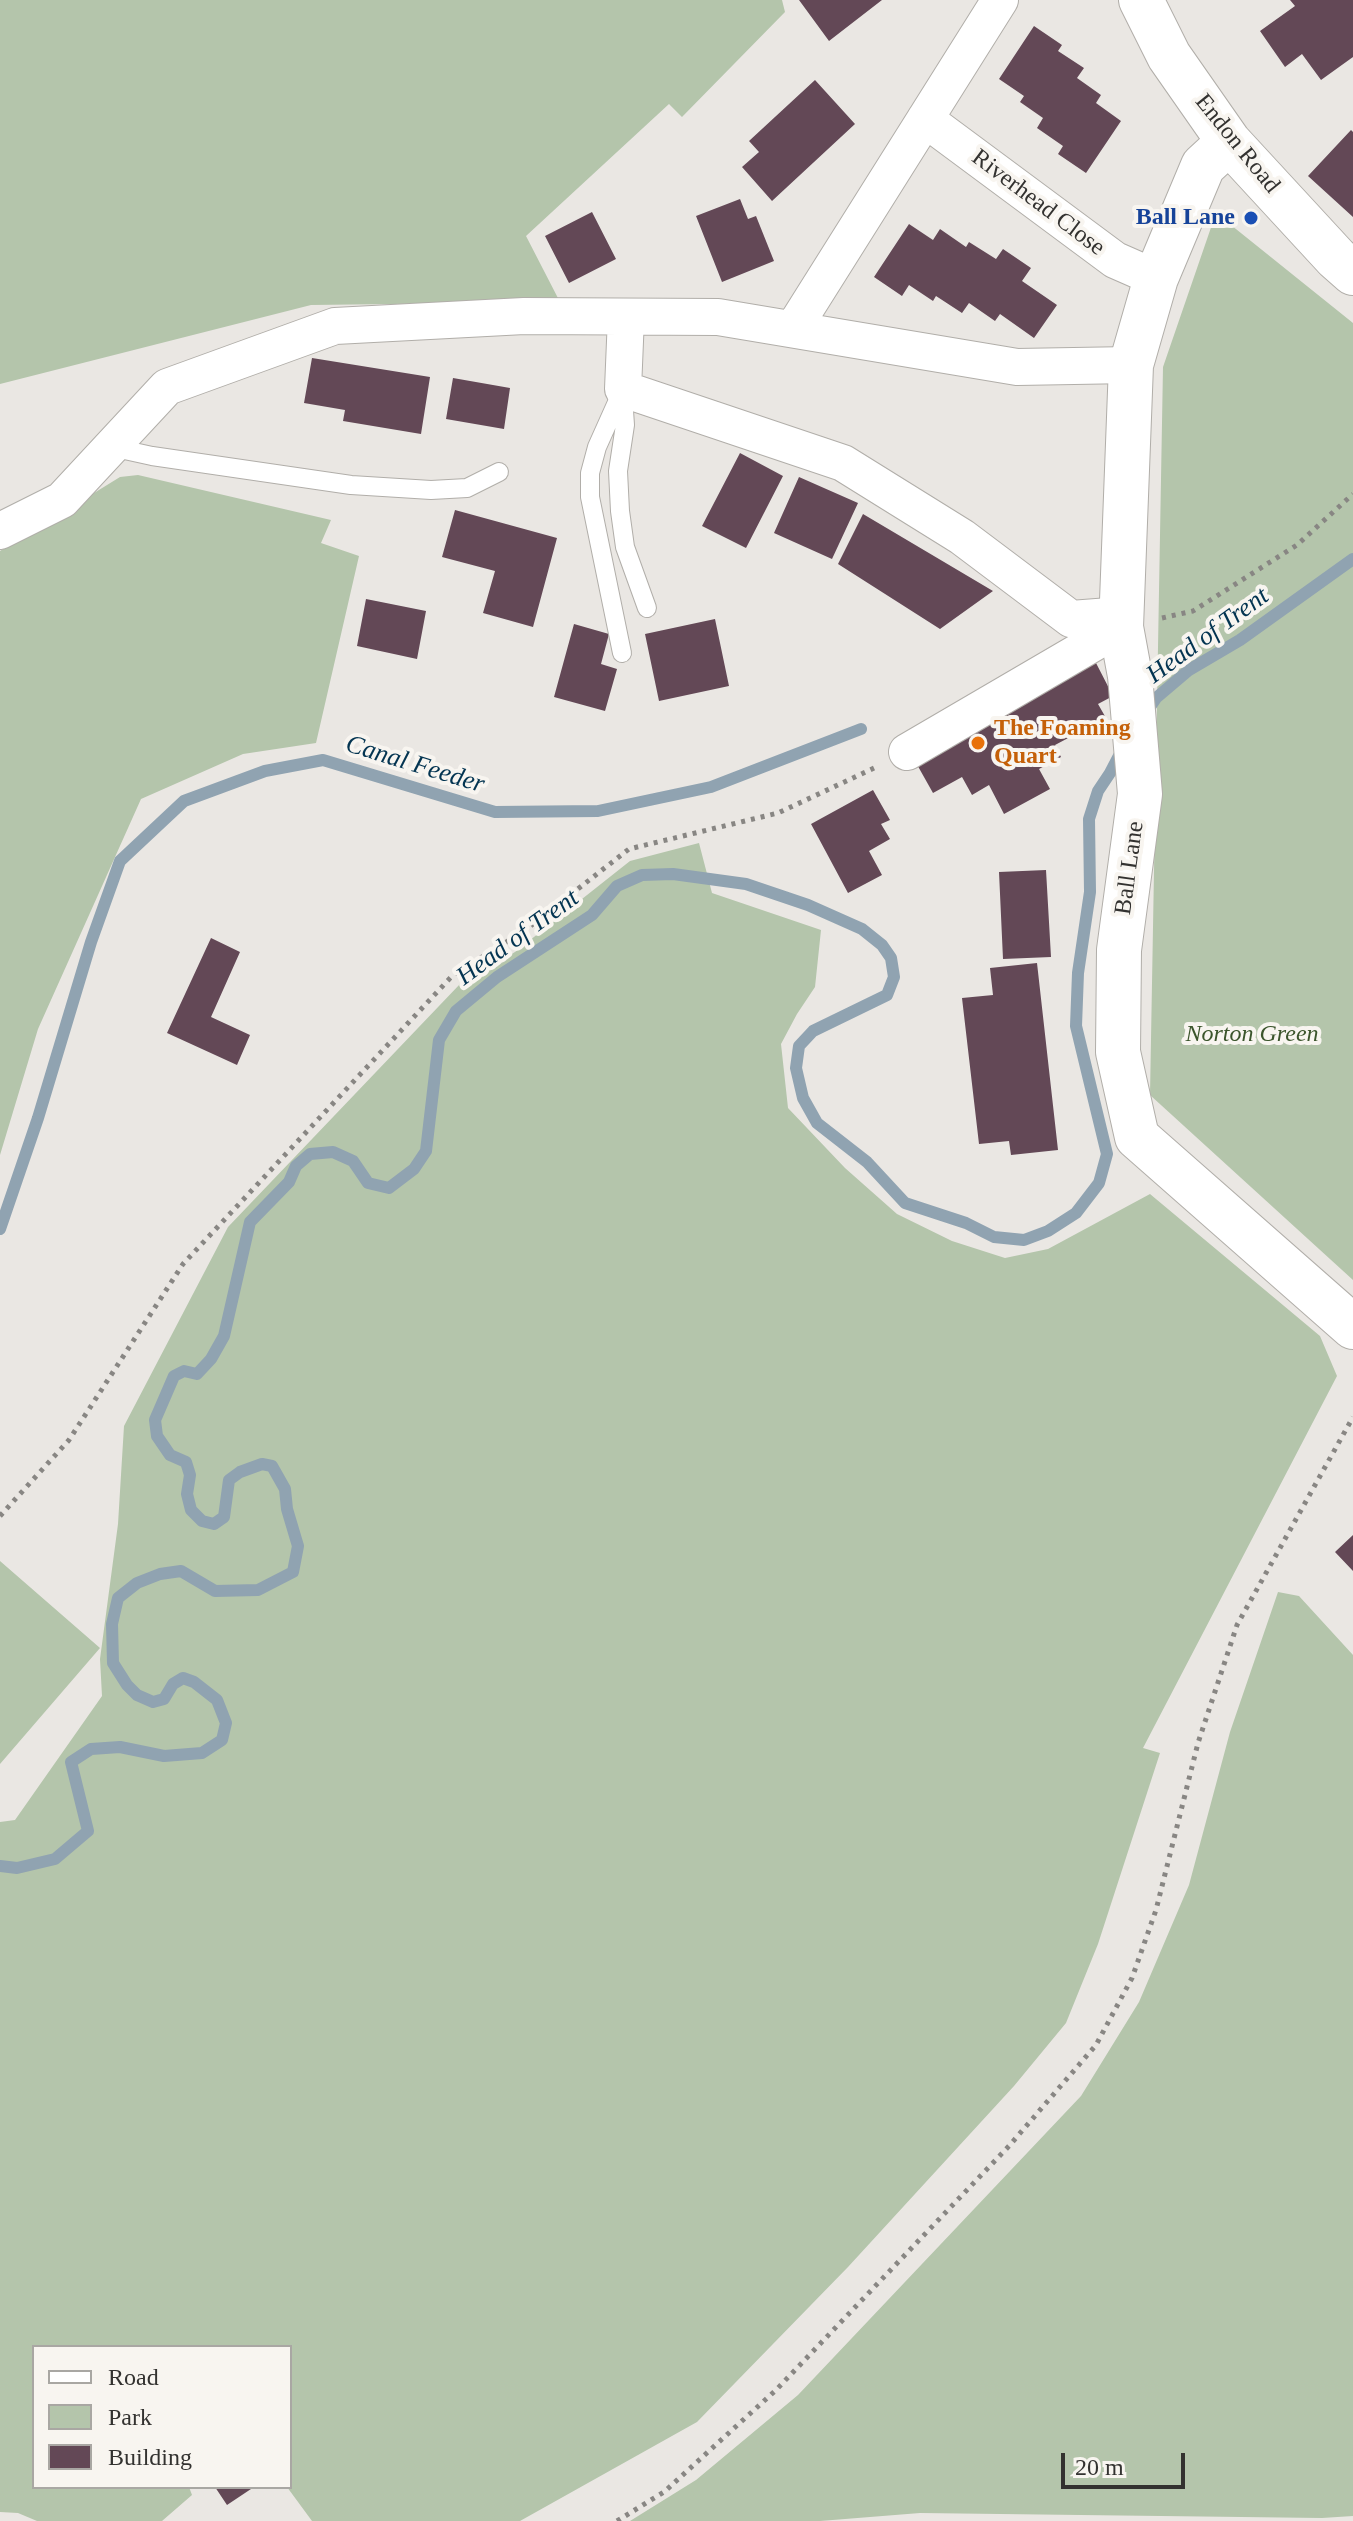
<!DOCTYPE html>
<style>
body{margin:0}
#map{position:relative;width:1353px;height:2521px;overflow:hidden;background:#eae7e3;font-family:"Times New Roman",serif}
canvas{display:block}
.legend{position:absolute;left:32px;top:2345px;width:260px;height:144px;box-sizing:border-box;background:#f8f5f0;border:2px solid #a9a7a3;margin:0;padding:10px 14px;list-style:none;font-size:24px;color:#333230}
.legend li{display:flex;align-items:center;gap:16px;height:40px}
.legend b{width:40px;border:2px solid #a9a7a3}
.scale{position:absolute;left:1061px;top:2453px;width:124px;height:36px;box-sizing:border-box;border:4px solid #333230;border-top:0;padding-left:10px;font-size:24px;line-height:28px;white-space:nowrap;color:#333230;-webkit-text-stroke:6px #f8f5f0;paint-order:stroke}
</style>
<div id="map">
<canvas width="1353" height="2521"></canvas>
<ul class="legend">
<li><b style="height:10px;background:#fff"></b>Road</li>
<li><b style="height:22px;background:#b4c5ab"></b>Park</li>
<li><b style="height:22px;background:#634856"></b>Building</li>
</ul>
<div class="scale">20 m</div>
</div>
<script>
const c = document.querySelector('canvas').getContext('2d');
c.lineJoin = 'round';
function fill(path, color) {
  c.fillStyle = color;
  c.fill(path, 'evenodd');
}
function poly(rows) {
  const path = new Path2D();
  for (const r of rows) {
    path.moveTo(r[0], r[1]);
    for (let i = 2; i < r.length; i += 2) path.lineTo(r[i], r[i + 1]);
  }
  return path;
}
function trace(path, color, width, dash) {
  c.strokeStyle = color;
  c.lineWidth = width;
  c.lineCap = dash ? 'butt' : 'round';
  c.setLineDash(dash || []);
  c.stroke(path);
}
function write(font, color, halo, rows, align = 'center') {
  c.font = font + ' "Times New Roman",serif';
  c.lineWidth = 8;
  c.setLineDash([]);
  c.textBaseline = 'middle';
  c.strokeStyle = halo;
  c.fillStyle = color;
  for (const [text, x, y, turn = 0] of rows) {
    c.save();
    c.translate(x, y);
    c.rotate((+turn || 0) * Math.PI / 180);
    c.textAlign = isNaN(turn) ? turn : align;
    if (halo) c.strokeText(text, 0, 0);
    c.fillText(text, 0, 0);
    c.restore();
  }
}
const green = poly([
 [0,0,782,0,785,12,682,117,669,104,526,236,560,302,311,305,0,384],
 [1216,213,1353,323,1353,1280,1150,1095,1163,367],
 [138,475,331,520,321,543,359,556,316,743,243,754,141,799,38,1029,0,1155,0,551,120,477],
 [699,843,712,893,821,930,815,987,797,1014,781,1044,788,1108,845,1168,897,1214,952,1241,1005,1258,1048,1249,1150,1194,1320,1336,1337,1376,1143,1748,1160,1753,1098,1944,1066,2023,1014,2086,848,2267,697,2422,520,2521,312,2521,287,2487,290,2487,290,2347,34,2347,34,2487,189,2487,192,2495,162,2521,37,2521,18,2513,0,2512,0,1822,15,1820,102,1696,100,1659,118,1524,124,1426,228,1227,460,984,515,952,630,861],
 [0,1561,100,1648,0,1764],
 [1278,1592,1299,1596,1353,1655,1353,2516,1322,2518,920,2513,820,2521,630,2521,696,2480,798,2395,1081,2096,1139,2002,1189,1885,1230,1732]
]);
const stream = poly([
 [1145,714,1156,698,1189,670,1240,640,1353,559],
 [0,1229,38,1118,91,942,120,861,184,801,265,771,323,760,495,812,598,811,711,787,861,729],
 [0,1866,17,1868,55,1859,88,1831,71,1762,91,1749,120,1747,164,1756,202,1753,222,1740,226,1723,217,1700,194,1682,183,1678,173,1684,164,1699,153,1702,137,1695,127,1685,113,1663,112,1624,118,1598,137,1583,160,1574,181,1571,215,1591,258,1590,293,1572,298,1546,287,1509,285,1489,272,1466,262,1464,240,1472,229,1480,224,1517,214,1524,202,1521,191,1510,187,1494,190,1475,186,1462,170,1455,157,1436,155,1420,174,1376,184,1371,197,1374,211,1359,224,1336,250,1222,289,1182,296,1166,310,1154,333,1152,353,1161,368,1183,389,1188,414,1169,426,1151,439,1040,456,1011,497,977,592,915,617,886,642,875,673,874,746,884,808,905,862,929,882,945,891,958,894,977,887,995,813,1031,799,1046,796,1068,803,1098,817,1123,867,1162,905,1203,966,1223,994,1237,1024,1240,1048,1231,1076,1213,1099,1183,1107,1154,1076,1026,1078,973,1090,892,1089,819,1098,791,1110,773,1122,750]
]);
const building = poly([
 [799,0,882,0,829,41],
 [1290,0,1353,0,1353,57,1321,80,1302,54,1285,67,1260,31,1295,6],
 [1034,26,1062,45,1058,51,1084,68,1077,78,1101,95,1096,103,1121,121,1086,173,1058,154,1063,146,1037,128,1043,118,1020,102,1024,96,999,79],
 [815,80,855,124,772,201,742,167,759,152,749,141],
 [1351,130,1353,132,1353,217,1308,176],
 [740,199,748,219,756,216,774,261,722,282,696,216],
 [592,212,616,259,569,283,545,236],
 [909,224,933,240,940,229,966,247,969,242,996,259,1003,249,1031,268,1022,281,1057,305,1034,338,1000,314,995,321,969,303,962,313,936,296,933,301,909,285,902,296,874,277],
 [312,358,430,377,421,434,343,421,345,410,304,403],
 [453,378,510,388,504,429,446,419],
 [740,453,783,476,746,548,702,526],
 [799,477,858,503,832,559,774,533],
 [455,510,557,538,533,627,483,613,495,571,442,557],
 [863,514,993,591,940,629,838,564],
 [366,599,426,611,417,659,357,646],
 [715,619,729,686,659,701,645,634],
 [574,624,609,634,601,664,617,669,605,711,554,697],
 [1096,663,1113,696,1098,704,1106,718,1055,745,1061,757,1039,769,1050,789,1004,814,989,785,972,795,962,777,933,793,915,761],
 [873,790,890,820,881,824,890,839,869,851,882,875,848,893,811,824],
 [1046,870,1051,957,1003,959,999,872],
 [211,938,240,952,211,1017,250,1035,237,1065,167,1033],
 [1037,963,1058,1150,1011,1155,1009,1141,979,1144,962,998,993,995,990,968],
 [1353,1535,1353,1571,1335,1552],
 [215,2487,254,2487,227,2505]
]);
const path = poly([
 [1162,618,1193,611,1297,545,1353,494],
 [0,1516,69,1440,183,1264,453,975,524,931,629,849,778,813,874,768],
 [617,2521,664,2492,776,2390,1009,2146,1096,2045,1132,1978,1156,1910,1198,1743,1237,1625,1353,1417]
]);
const lane = poly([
 [623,396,625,425,618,471,620,511,625,547,647,608],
 [111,447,152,456,351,485,431,490,467,488,499,472],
 [622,653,590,497,590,473,597,447,623,389]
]);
const street = poly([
 [925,119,1115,260,1156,278],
 [626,317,623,389,843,463,962,537,1071,619,1123,615],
 [793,329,1000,0],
 [0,531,62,500,167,387,335,326,524,316,718,317,1017,367,1131,365],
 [907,752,1121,627]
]);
const secondary = poly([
 [1141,0,1169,56,1229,142,1336,258,1353,273],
 [1229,142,1203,166,1156,278,1131,365,1121,627,1130,676,1140,794,1119,950,1118,1052,1137,1137,1353,1327]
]);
const markers = [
 [1251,218,8,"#1a4fb4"],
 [978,743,8,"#e8710a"]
];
const streetNames = [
 ["Endon Road",1237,144,51],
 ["Riverhead Close",1038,203,37],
 ["Ball Lane",1130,868,-82]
];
const transitNames = [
 ["Ball Lane",1235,218]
];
const foodNames = [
 ["The Foaming",994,729],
 ["Quart",994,757]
];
const parkNames = [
 ["Norton Green",1252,1035]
];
const waterNames = [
 ["Head of Trent",1208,636,-36],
 ["Canal Feeder",415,765,17],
 ["Head of Trent",518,938,-36]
];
fill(green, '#b4c5ab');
trace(stream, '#90a3b1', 12);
fill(building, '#634856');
trace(lane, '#b1aea9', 20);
trace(street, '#b1aea9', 38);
trace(secondary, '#b1aea9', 46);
trace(path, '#888683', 5, [4, 6]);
trace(lane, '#fff', 18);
trace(street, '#fff', 36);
trace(secondary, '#fff', 44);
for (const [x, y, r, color] of markers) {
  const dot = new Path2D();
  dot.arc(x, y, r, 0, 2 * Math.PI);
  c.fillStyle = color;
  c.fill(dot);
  trace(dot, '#f8f5f0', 3);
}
write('24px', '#333230', '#f8f5f0', streetNames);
write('bold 24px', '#164399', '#f8f5f0', transitNames, 'right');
write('bold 24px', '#c56008', '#f8f5f0', foodNames, 'left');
write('italic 24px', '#3b552c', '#f8f5f0', parkNames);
write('italic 26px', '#033451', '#f8f5f0', waterNames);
</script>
